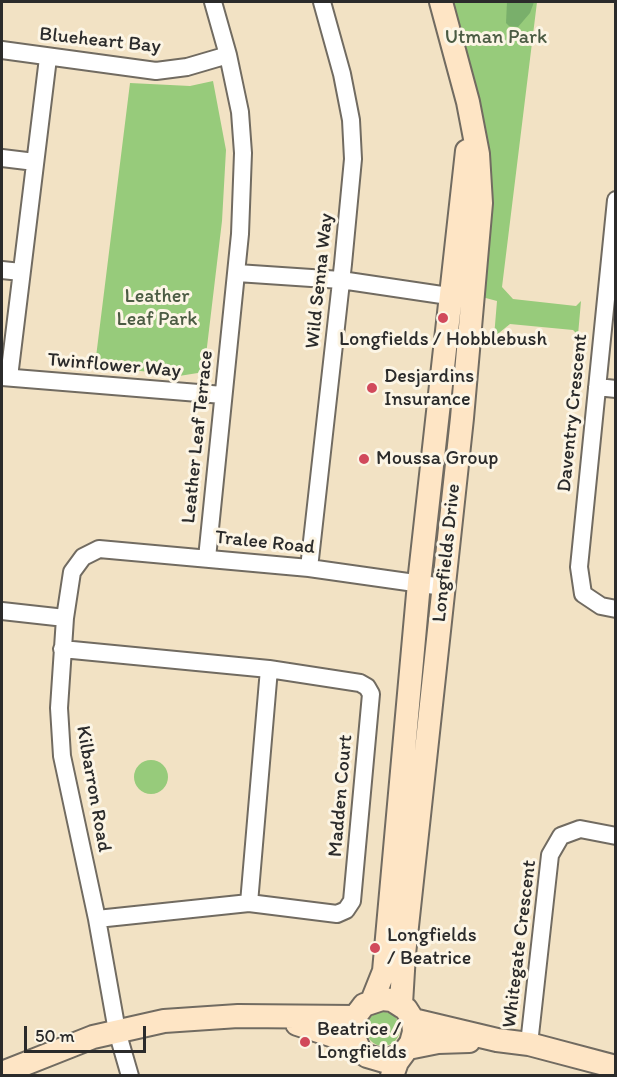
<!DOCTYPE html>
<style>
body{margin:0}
#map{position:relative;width:617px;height:1077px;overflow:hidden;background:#f2e2c4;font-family:Itim,sans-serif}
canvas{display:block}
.frame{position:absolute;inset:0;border:3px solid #2b2b2b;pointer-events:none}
.scale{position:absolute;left:24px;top:1026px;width:122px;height:27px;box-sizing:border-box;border:3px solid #2b2b2b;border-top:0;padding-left:8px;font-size:18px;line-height:21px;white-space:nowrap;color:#2b2b2b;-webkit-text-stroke:4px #fcf5e5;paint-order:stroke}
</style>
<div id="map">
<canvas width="617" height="1077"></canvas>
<div class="frame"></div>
<div class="scale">50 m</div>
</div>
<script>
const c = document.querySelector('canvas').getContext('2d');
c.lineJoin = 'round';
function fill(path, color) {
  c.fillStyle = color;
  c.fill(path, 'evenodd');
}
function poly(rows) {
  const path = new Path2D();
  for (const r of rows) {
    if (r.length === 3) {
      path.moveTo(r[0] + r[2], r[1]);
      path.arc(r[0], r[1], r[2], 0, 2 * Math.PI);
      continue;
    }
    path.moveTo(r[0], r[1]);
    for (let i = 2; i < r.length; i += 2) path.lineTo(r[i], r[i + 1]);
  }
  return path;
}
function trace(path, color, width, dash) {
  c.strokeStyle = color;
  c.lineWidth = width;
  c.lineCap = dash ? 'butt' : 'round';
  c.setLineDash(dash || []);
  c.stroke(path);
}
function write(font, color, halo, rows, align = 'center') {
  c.font = font + ' Itim,sans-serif';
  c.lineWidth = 6;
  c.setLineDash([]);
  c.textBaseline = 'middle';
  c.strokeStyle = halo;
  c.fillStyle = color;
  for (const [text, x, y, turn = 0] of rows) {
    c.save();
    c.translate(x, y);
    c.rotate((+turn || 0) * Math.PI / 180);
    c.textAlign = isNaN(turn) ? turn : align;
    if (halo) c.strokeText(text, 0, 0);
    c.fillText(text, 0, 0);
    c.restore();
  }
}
const green = poly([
 [448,2,537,2,502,287,513,299,576,306,581,301,578,335,573,330,510,324,494,337,497,301,482,297],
 [213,81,226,150,222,221,204,372,179,376,95,365,130,83,190,86],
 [442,509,434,571,431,569,438,510],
 [151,777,17],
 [383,1029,17]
]);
const forest = poly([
 [507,2,534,2,530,13,518,27,509,26,506,23]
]);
const street = poly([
 [2,50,156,71,187,67,228,55],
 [2,158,35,162],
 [616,200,579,567,583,594,601,606,616,609],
 [2,270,21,272],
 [237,273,341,280,462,298],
 [2,377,223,395],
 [9,377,48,58],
 [597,387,616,389],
 [207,558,240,234,243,153,240,112,228,55,213,2],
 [309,568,343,264,353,159,351,120,342,74,322,2],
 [2,611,65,618],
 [62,649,269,669,360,683,367,687,371,694,352,901,346,910,337,914,249,903,97,919],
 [249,903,269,669],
 [529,1044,550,855,561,836,580,829,616,836],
 [130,1076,117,1031,97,919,62,756,59,708,65,618,72,572,83,557,99,549,309,568,443,587]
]);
const secondary = poly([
 [372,1001,384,971,419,583,467,151],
 [401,1004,404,954,462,418,481,203,478,154,468,102,441,2],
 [413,1020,497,1040,529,1044,616,1067],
 [297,1024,355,1043],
 [408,1048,438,1042,469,1041],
 [2,1073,93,1037,164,1021,238,1016,355,1017],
 [392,1076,397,1062,411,1043,414,1032,413,1020,406,1009,392,1000,382,999,364,1005,355,1017,353,1026,353,1035,360,1051,367,1056,384,1061,402,1055]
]);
const markers = [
 [443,318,6,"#d1495b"],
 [372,388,6,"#d1495b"],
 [364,459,6,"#d1495b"],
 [375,948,6,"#d1495b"],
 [305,1042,6,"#d1495b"]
];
const parkNames = [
 ["Utman Park",496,38],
 ["Leather",157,297],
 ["Leaf Park",157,320]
];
const streetNames = [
 ["Blueheart Bay",100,41,6],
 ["Wild Senna Way",320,281,-84],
 ["Twinflower Way",114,366,5],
 ["Daventry Crescent",573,413,-84],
 ["Leather Leaf Terrace",198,437,-84],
 ["Tralee Road",265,543,6],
 ["Longfields Drive",447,553,-84],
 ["Kilbarron Road",93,789,80],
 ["Madden Court",341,796,-85],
 ["Whitegate Crescent",520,944,-83]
];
const poiNames = [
 ["Longfields / Hobblebush",443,340,"center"],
 ["Desjardins",384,377],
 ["Insurance",384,400],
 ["Moussa Group",376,459],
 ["Longfields",387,936],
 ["/ Beatrice",387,959],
 ["Beatrice /",317,1030],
 ["Longfields",317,1053]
];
fill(green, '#97cb7b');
fill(forest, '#79af6b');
trace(street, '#716b61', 20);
trace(secondary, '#716b61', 26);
trace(street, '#fff', 16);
trace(secondary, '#fee5c5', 22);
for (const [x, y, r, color] of markers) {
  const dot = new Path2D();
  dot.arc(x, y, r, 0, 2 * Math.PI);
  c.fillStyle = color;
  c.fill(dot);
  trace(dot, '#fcf5e5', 2);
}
write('20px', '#4b5b43', '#fcf5e5', parkNames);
write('20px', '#2b2b2b', '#fcf5e5', streetNames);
write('20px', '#2b2b2b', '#fcf5e5', poiNames, 'left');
</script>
